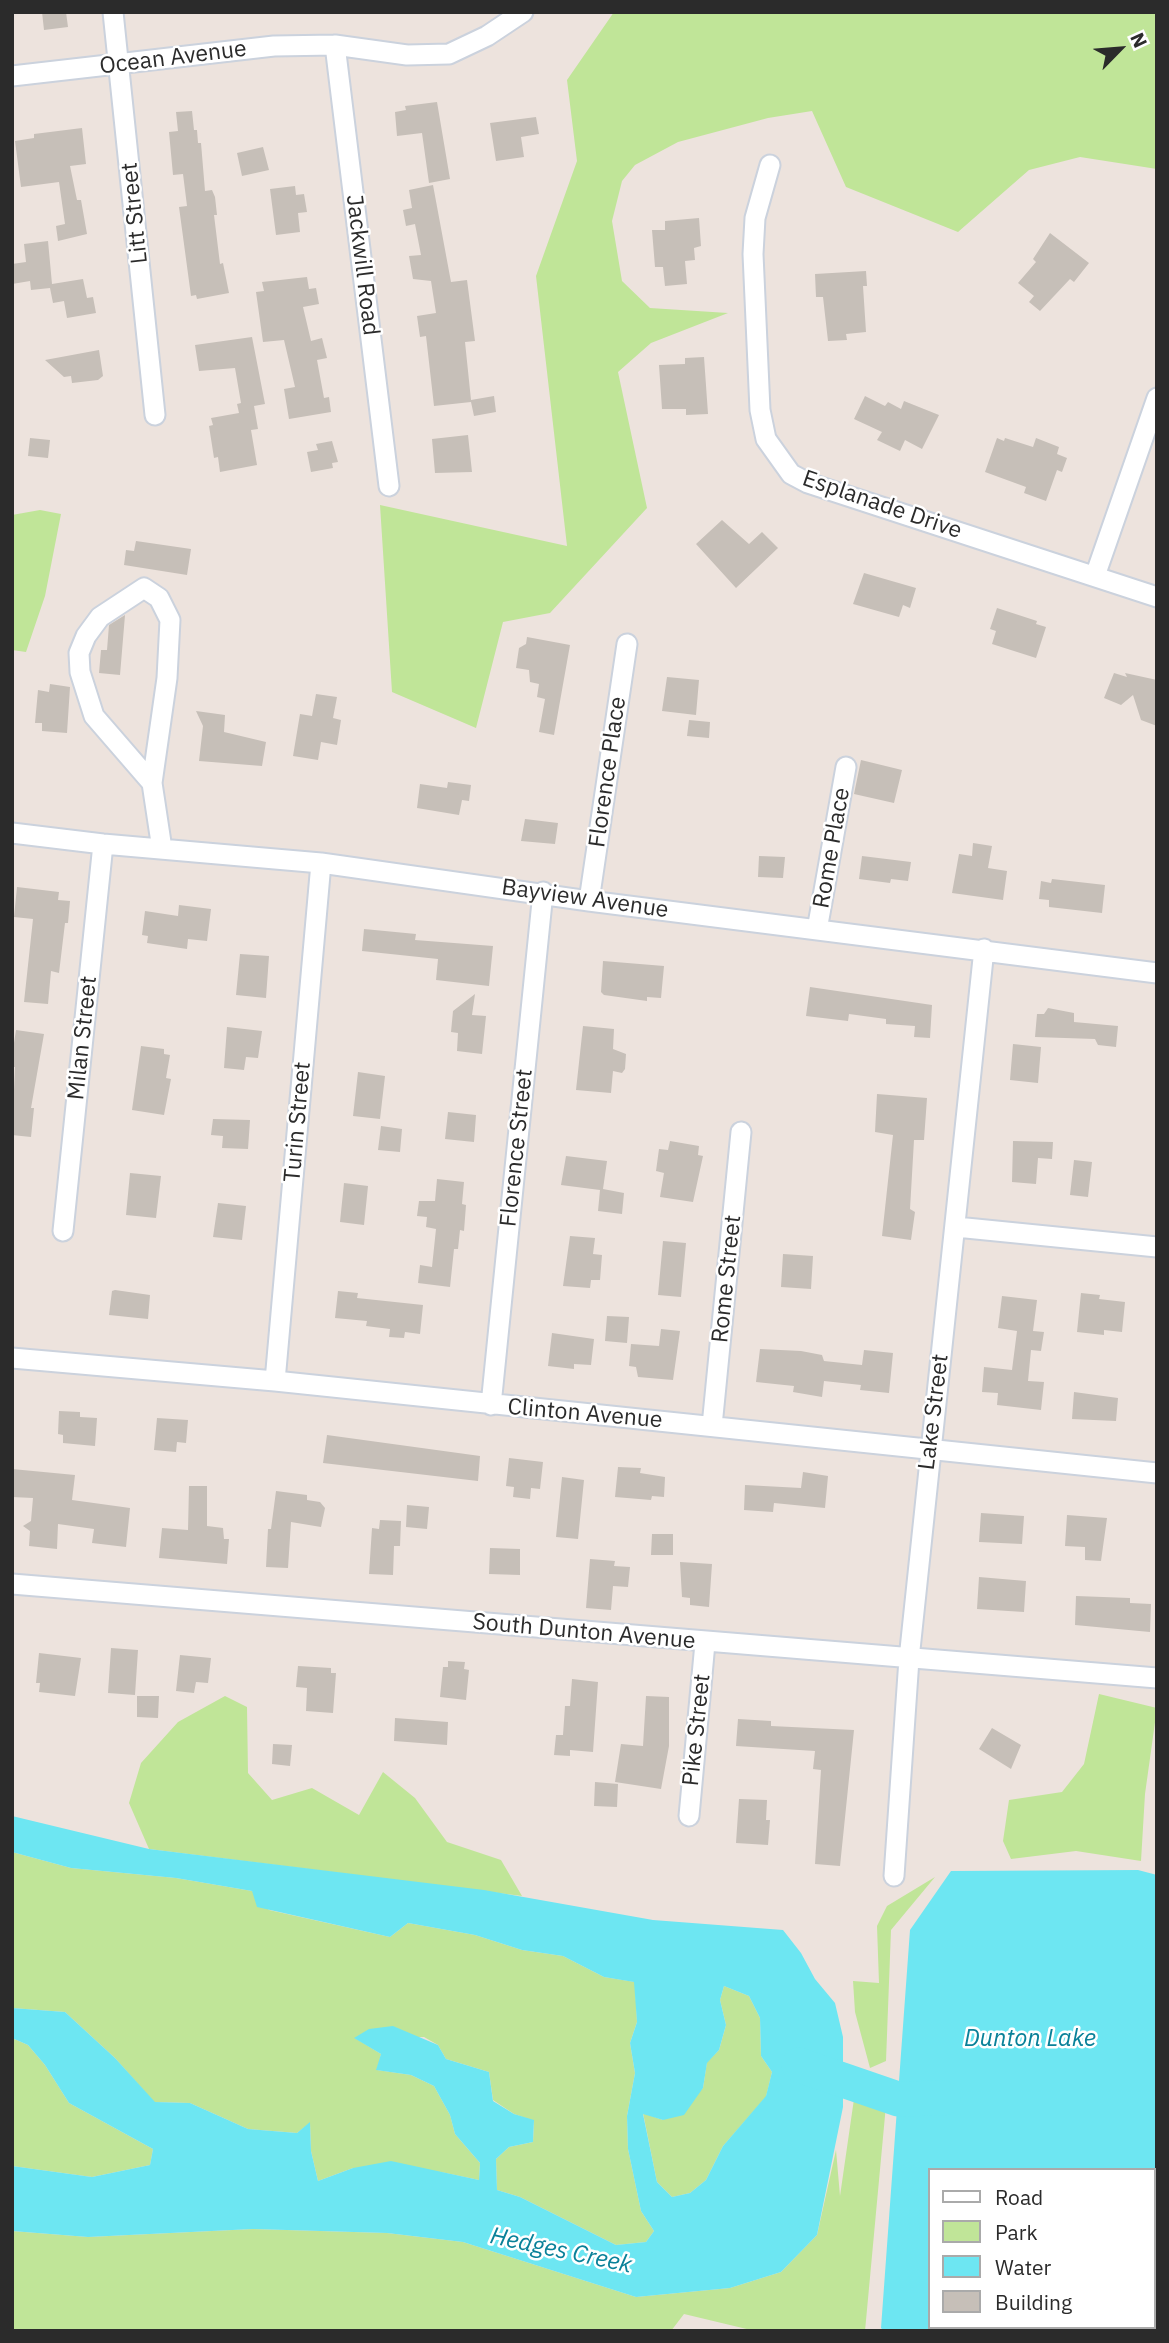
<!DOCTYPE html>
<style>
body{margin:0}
#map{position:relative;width:1169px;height:2343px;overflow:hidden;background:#ede3dd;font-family:"IBM Plex Sans",sans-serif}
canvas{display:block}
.frame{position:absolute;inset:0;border:14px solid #2b2b2b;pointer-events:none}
.legend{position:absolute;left:928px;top:2168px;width:228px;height:161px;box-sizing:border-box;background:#fff;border:2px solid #aaa;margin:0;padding:9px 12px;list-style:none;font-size:21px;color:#2b2b2b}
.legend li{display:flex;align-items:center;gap:14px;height:35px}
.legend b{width:35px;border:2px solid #aaa}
.north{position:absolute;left:1085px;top:14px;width:70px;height:70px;-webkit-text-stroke:5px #fff;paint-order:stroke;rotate:65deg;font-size:19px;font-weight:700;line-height:28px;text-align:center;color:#2b2b2b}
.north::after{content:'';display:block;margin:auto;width:24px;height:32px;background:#2b2b2b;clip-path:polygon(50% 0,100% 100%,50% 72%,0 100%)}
</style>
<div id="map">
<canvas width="1169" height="2343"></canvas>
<div class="frame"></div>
<ul class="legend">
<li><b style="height:9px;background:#fff"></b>Road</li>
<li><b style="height:19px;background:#c0e598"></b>Park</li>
<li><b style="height:19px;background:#6de6f2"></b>Water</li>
<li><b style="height:19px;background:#c6bfb8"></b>Building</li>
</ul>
<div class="north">N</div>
</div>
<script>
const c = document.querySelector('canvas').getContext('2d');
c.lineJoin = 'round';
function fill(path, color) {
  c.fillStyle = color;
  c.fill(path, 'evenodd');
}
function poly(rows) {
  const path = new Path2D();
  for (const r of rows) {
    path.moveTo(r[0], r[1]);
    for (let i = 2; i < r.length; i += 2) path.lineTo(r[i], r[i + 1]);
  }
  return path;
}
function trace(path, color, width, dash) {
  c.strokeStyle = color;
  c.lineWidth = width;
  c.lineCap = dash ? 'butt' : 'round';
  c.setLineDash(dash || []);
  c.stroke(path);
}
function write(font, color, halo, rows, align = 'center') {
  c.font = font + ' "IBM Plex Sans",sans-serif';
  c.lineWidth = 5;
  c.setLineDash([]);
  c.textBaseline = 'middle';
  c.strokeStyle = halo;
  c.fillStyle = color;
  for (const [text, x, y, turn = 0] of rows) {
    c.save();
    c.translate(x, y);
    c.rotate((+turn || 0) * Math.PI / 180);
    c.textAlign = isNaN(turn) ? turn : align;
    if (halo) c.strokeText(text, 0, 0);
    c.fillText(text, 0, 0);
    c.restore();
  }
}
const green = poly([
 [614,12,1157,12,1157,169,1080,157,1029,170,958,232,846,187,812,111,768,118,678,142,635,165,622,181,612,221,622,281,650,308,728,313,651,343,618,372,647,508,550,613,503,622,476,728,392,692,380,505,567,546,536,276,577,161,567,80],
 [40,510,61,514,45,596,26,652,12,650,12,515],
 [1099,1694,1157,1708,1145,1794,1141,1861,1076,1851,1011,1859,1003,1841,1009,1800,1062,1792,1084,1764],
 [225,1696,247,1707,248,1773,272,1800,312,1788,359,1815,383,1772,415,1798,447,1842,501,1860,522,1896,149,1849,129,1803,141,1763,178,1722],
 [12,1852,71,1868,176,1878,252,1891,269,1910,390,1937,408,1923,475,1935,522,1950,563,1956,604,1977,635,1982,637,2022,630,2043,635,2073,627,2116,628,2149,641,2211,654,2231,646,2242,616,2245,520,2197,497,2190,496,2159,509,2147,533,2142,534,2121,514,2114,493,2100,489,2072,446,2059,438,2045,424,2037,355,2038,381,2054,377,2070,411,2075,434,2086,450,2115,455,2134,480,2163,479,2180,441,2172,353,2168,318,2181,311,2151,310,2123,297,2133,248,2129,190,2103,154,2102,115,2058,65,2012,12,2008],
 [935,1877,891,1930,886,2061,870,2068,855,2012,853,1981,879,1983,877,1926,887,1906],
 [724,1986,749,1996,760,2018,761,2056,772,2072,766,2097,723,2146,706,2180,690,2193,672,2197,657,2182,643,2113,663,2120,703,2088,707,2062,719,2050,726,2025,720,2000],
 [12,2038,28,2045,45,2065,69,2103,153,2149,150,2165,92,2177,12,2166],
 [855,2092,886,2105,865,2331,755,2331,684,2314,671,2331,12,2331,12,2231,88,2237,253,2229,387,2233,463,2242,636,2297,730,2288,781,2272,817,2235,836,2150,840,2196]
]);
const water = poly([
 [12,1816,149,1849,484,1890,653,1920,783,1930,801,1953,815,1979,835,2003,843,2037,843,2107,817,2235,781,2272,730,2288,636,2297,463,2242,387,2233,253,2229,88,2237,12,2231,12,2166,92,2177,150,2165,153,2149,69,2103,45,2065,28,2045,12,2038,12,2008,65,2012,115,2058,155,2102,190,2103,248,2129,297,2133,310,2122,311,2151,318,2181,353,2168,391,2161,479,2180,480,2163,455,2134,450,2115,434,2086,411,2075,376,2070,381,2054,354,2038,369,2029,393,2026,438,2045,446,2059,489,2072,493,2101,514,2114,534,2120,533,2142,509,2147,496,2159,497,2190,520,2197,616,2245,646,2242,654,2231,641,2211,628,2149,627,2116,635,2073,630,2043,637,2022,634,1982,604,1977,563,1956,522,1950,475,1935,408,1923,390,1937,257,1907,252,1891,176,1878,71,1868,12,1852],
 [724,1986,749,1996,760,2018,761,2056,772,2072,766,2096,723,2146,706,2180,690,2193,672,2197,657,2182,643,2114,663,2120,684,2115,703,2088,707,2063,719,2050,726,2025,720,2000],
 [1138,1870,1157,1875,1157,2331,884,2331,881,2328,910,1930,951,1871],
 [929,2170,1153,2170,1153,2327,929,2327]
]);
const river = poly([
 [799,2065,898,2099,943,2098]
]);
const building = poly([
 [42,12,66,12,68,27,44,30],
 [437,102,450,179,429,183,422,133,397,136,395,112,406,110,405,106],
 [192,111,194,130,197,130,198,143,201,143,205,191,212,190,215,197,217,215,214,215,220,264,223,263,229,293,197,299,196,295,191,296,179,207,187,206,183,174,173,175,169,132,178,131,176,112],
 [536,117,539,134,521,137,524,157,496,161,490,123],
 [82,128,86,164,70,166,77,200,81,200,87,234,58,241,56,226,65,224,59,182,21,187,15,141,34,138,34,134],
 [263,147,269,170,242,176,237,153],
 [433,185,451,282,467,280,475,341,465,342,471,400,494,396,496,412,474,416,471,402,434,406,426,336,420,337,417,316,436,313,431,281,413,279,409,256,421,255,415,224,406,226,403,210,412,208,409,190],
 [295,186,296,195,304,194,307,212,298,213,300,232,276,235,270,189],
 [699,218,701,246,694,248,695,260,685,261,687,284,665,286,663,267,655,267,652,230,665,230,665,221],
 [1050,233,1089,263,1074,282,1070,279,1040,311,1029,302,1034,296,1018,283,1036,262,1033,259],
 [48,241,52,284,83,279,87,298,93,297,96,313,67,318,64,301,53,303,50,288,31,290,30,281,12,284,12,264,26,262,24,244],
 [866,271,867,286,863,286,866,332,846,334,847,340,828,341,823,297,816,297,815,274],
 [307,277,309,289,316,288,319,304,303,307,311,341,322,338,327,358,317,360,324,398,329,397,331,412,289,419,284,389,295,387,284,340,263,342,256,292,264,291,262,282],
 [252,337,265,404,254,406,258,429,251,430,257,465,220,472,218,457,214,458,209,426,213,425,211,418,239,413,237,404,241,403,235,368,199,371,195,345],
 [99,350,103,376,98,380,72,383,71,376,64,377,45,360],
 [704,357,708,414,686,415,686,409,662,409,659,365,685,364,685,358],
 [865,396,885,406,888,402,901,409,904,401,939,415,922,449,905,440,900,451,877,440,882,432,854,419],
 [468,435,472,472,435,473,432,439],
 [30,438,50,440,48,458,28,456],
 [997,438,1004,441,1005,438,1033,447,1036,438,1059,447,1057,454,1067,458,1062,472,1057,470,1046,501,1024,493,1026,487,985,472],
 [332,441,338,462,332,463,333,468,311,472,307,452,318,450,316,444],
 [722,520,749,544,762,532,778,548,736,588,696,544],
 [136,541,191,549,187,575,124,565,126,550,134,551],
 [864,573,916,588,910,608,903,605,899,617,853,604],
 [997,608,1037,621,1036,624,1046,627,1036,658,992,644,996,631,990,629],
 [125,615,120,675,99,673,101,650,107,650,109,625],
 [527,637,570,645,554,735,539,732,545,699,537,697,539,684,530,682,529,670,516,668,519,648,526,644],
 [1114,673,1127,677,1125,673,1157,680,1157,726,1141,720,1133,695,1121,705,1104,698],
 [667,677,699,680,696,715,662,711],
 [50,684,70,687,67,733,42,731,42,723,35,723,38,690,49,692],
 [316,694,337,697,333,718,341,720,337,745,321,742,318,760,293,756,300,714,312,716],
 [196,711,225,715,224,732,266,742,262,766,199,761,203,726],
 [689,720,710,722,709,738,687,736],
 [861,760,902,770,894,803,854,794],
 [448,782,471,785,469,801,462,800,459,815,417,808,420,784,447,788],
 [525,819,558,823,555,844,521,841],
 [973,843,992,846,988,868,1007,871,1003,900,952,893,959,854,972,856],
 [759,856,785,857,783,878,758,877],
 [862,856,911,862,908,881,891,879,890,883,859,879],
 [1052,879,1105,885,1102,913,1049,907,1049,900,1039,899,1041,881,1051,883],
 [17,887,59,892,58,900,70,901,68,923,65,923,59,973,51,971,48,1004,24,1002,33,919,14,917],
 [179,905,211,909,207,941,188,939,187,949,147,943,148,936,142,935,145,911,178,916],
 [364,929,416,934,415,940,493,946,489,986,436,980,438,959,362,951],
 [240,954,269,956,266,998,236,995],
 [603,961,664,966,661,998,647,997,647,1001,604,995,601,992],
 [810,987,932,1005,930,1038,914,1037,915,1026,886,1024,886,1019,849,1014,848,1021,806,1016],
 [475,994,472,1015,486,1016,482,1054,457,1051,458,1033,451,1032,453,1011],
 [1048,1008,1074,1013,1074,1022,1118,1026,1116,1047,1098,1045,1095,1039,1035,1037,1037,1014,1044,1014],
 [583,1026,614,1029,613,1049,626,1054,625,1069,622,1073,613,1071,611,1093,576,1090],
 [227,1027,262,1031,258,1058,246,1057,244,1070,224,1068],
 [16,1030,44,1034,31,1108,34,1108,31,1137,12,1135,15,1067,12,1067,12,1056],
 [1013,1044,1041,1047,1038,1083,1010,1080],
 [141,1046,164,1049,164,1054,170,1055,166,1078,171,1079,164,1115,132,1110],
 [358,1072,385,1076,380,1119,353,1116],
 [877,1094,927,1098,924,1140,914,1140,910,1209,915,1212,911,1240,882,1236,893,1135,875,1132],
 [448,1112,476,1115,474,1142,445,1139],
 [213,1119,250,1120,248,1149,222,1148,223,1136,211,1135],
 [381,1126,402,1129,400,1152,378,1150],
 [670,1141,699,1146,698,1155,703,1156,693,1202,660,1197,664,1173,656,1171,659,1149,668,1150],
 [1013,1141,1053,1142,1052,1159,1038,1158,1036,1184,1012,1182],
 [566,1156,607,1161,603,1189,624,1193,622,1214,598,1211,600,1190,561,1185],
 [1074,1160,1092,1162,1088,1197,1070,1195],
 [130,1173,161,1176,156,1218,126,1215],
 [437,1179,464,1182,462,1204,466,1205,464,1231,460,1230,458,1249,454,1249,450,1287,418,1283,420,1265,432,1267,436,1229,426,1227,427,1217,417,1216,419,1201,435,1201],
 [344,1183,368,1186,364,1225,340,1222],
 [218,1203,246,1206,242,1240,213,1237],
 [570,1236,595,1238,593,1254,602,1255,600,1280,591,1280,590,1288,563,1286],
 [663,1241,686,1243,681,1297,658,1295],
 [783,1254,813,1256,811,1289,781,1287],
 [115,1290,150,1295,148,1319,109,1315,112,1291],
 [338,1291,358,1293,357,1298,423,1305,420,1334,405,1332,404,1338,389,1337,390,1329,366,1326,367,1321,335,1318],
 [1081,1293,1100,1295,1099,1299,1125,1302,1122,1332,1104,1330,1104,1335,1077,1332],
 [1002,1296,1037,1300,1033,1331,1044,1332,1041,1351,1031,1350,1028,1381,1044,1382,1041,1410,997,1405,998,1393,982,1392,984,1367,1012,1370,1017,1331,998,1328],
 [607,1316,629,1317,627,1343,605,1341],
 [661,1329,680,1331,673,1380,638,1377,636,1367,629,1366,631,1344,659,1346],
 [552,1333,594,1339,591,1365,574,1364,574,1369,548,1366],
 [760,1349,801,1351,822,1355,824,1361,862,1365,864,1350,893,1353,889,1393,860,1390,861,1385,824,1381,822,1397,793,1392,794,1386,756,1382],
 [1074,1392,1118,1398,1116,1421,1072,1419],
 [59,1411,80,1412,80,1417,97,1418,95,1446,63,1443,63,1435,58,1434],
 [157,1418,188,1420,186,1443,177,1442,176,1452,154,1450],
 [327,1435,480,1456,478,1481,323,1463],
 [509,1458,543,1462,540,1489,531,1488,530,1499,513,1497,514,1487,506,1486],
 [618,1467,641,1468,640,1473,665,1477,664,1497,652,1496,651,1500,615,1497],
 [12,1469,75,1475,72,1500,130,1508,126,1547,92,1543,94,1529,58,1524,57,1549,29,1546,30,1531,23,1526,31,1521,33,1498,12,1497],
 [803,1472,828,1476,825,1508,774,1503,773,1512,744,1510,745,1485,801,1488],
 [562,1477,584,1480,578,1539,556,1537],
 [189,1486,207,1486,207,1526,223,1528,224,1539,229,1539,227,1564,159,1558,162,1528,188,1530],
 [276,1491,307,1495,307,1500,320,1502,325,1508,321,1527,291,1522,288,1568,266,1567,268,1529,271,1529],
 [407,1505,429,1507,427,1529,406,1527],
 [981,1513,1024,1516,1022,1544,979,1542],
 [1067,1515,1107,1518,1101,1561,1085,1560,1085,1547,1065,1546],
 [380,1520,401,1521,400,1546,394,1546,393,1575,369,1574,372,1528,379,1529],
 [652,1534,673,1534,673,1555,651,1555],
 [490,1548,520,1549,520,1575,489,1574],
 [590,1559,615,1561,614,1566,630,1567,628,1587,613,1586,611,1610,586,1608],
 [680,1562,712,1564,709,1607,690,1605,690,1598,682,1597],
 [979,1577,1026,1581,1024,1612,977,1609],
 [1076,1596,1130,1598,1130,1603,1151,1604,1150,1632,1075,1625],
 [111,1648,138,1650,135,1695,108,1693],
 [39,1653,81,1658,75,1696,39,1692,40,1683,36,1683],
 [180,1655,211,1658,208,1683,196,1682,194,1693,176,1691],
 [448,1661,465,1662,464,1669,469,1670,466,1700,440,1697,443,1667,448,1667],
 [298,1666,331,1668,331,1673,336,1673,333,1713,306,1711,307,1688,296,1687],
 [572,1679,598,1682,593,1752,570,1750,570,1756,554,1755,556,1735,563,1735,565,1706,570,1706],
 [137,1696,159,1696,158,1718,137,1717],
 [646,1696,669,1697,669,1746,661,1789,615,1782,621,1744,643,1746],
 [395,1718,448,1722,447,1745,394,1741],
 [738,1719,771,1721,771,1726,854,1730,840,1866,815,1864,821,1770,813,1769,815,1751,736,1746],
 [992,1728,1021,1745,1011,1769,979,1749],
 [273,1744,292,1745,290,1766,272,1764],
 [595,1782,618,1784,617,1807,594,1806],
 [739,1799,767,1800,766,1820,770,1820,768,1845,736,1843]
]);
const minor = poly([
 [113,12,155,415],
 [335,45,389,486],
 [12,76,274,46,335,45,407,55,449,54,487,36,523,12],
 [770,165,755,218,753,254,760,410,766,439,791,474,808,483,1157,597],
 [1095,576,1157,398],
 [152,783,167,678,170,620,159,598,144,588,100,617,86,636,79,653,80,672,94,716,152,783,162,849],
 [12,833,103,844,321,863,589,901,1157,973],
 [589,901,627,644],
 [817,930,846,767],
 [956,1227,1157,1247],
 [63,1231,103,844],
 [12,1358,275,1381,1157,1473],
 [275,1381,321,863],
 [491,1405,543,892],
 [712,1426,741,1132],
 [12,1584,1157,1678],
 [689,1816,705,1643],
 [894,1876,909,1659,984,949]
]);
const streetNames = [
 ["Ocean Avenue",173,58,-7],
 ["Litt Street",135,213,-96],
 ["Jackwill Road",362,265,83],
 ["Esplanade Drive",882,505,19],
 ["Florence Place",608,772,-82],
 ["Rome Place",832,848,-80],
 ["Bayview Avenue",585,899,8],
 ["Milan Street",83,1038,-84],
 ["Turin Street",298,1122,-85],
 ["Florence Street",517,1148,-84],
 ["Rome Street",727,1279,-84],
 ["Lake Street",934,1412,-83],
 ["Clinton Avenue",585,1414,5],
 ["South Dunton Avenue",584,1632,5],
 ["Pike Street",697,1730,-84]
];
const waterNames = [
 ["Dunton Lake",1030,2039],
 ["Hedges Creek",561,2251,12]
];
fill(green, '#c0e598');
fill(water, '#6de6f2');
trace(river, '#6de6f2', 35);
fill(building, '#c6bfb8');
trace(minor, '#cbd2dd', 23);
trace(minor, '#fff', 19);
write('23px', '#2b2b2b', '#fff', streetNames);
write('italic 24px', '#0a8199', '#fff', waterNames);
</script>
